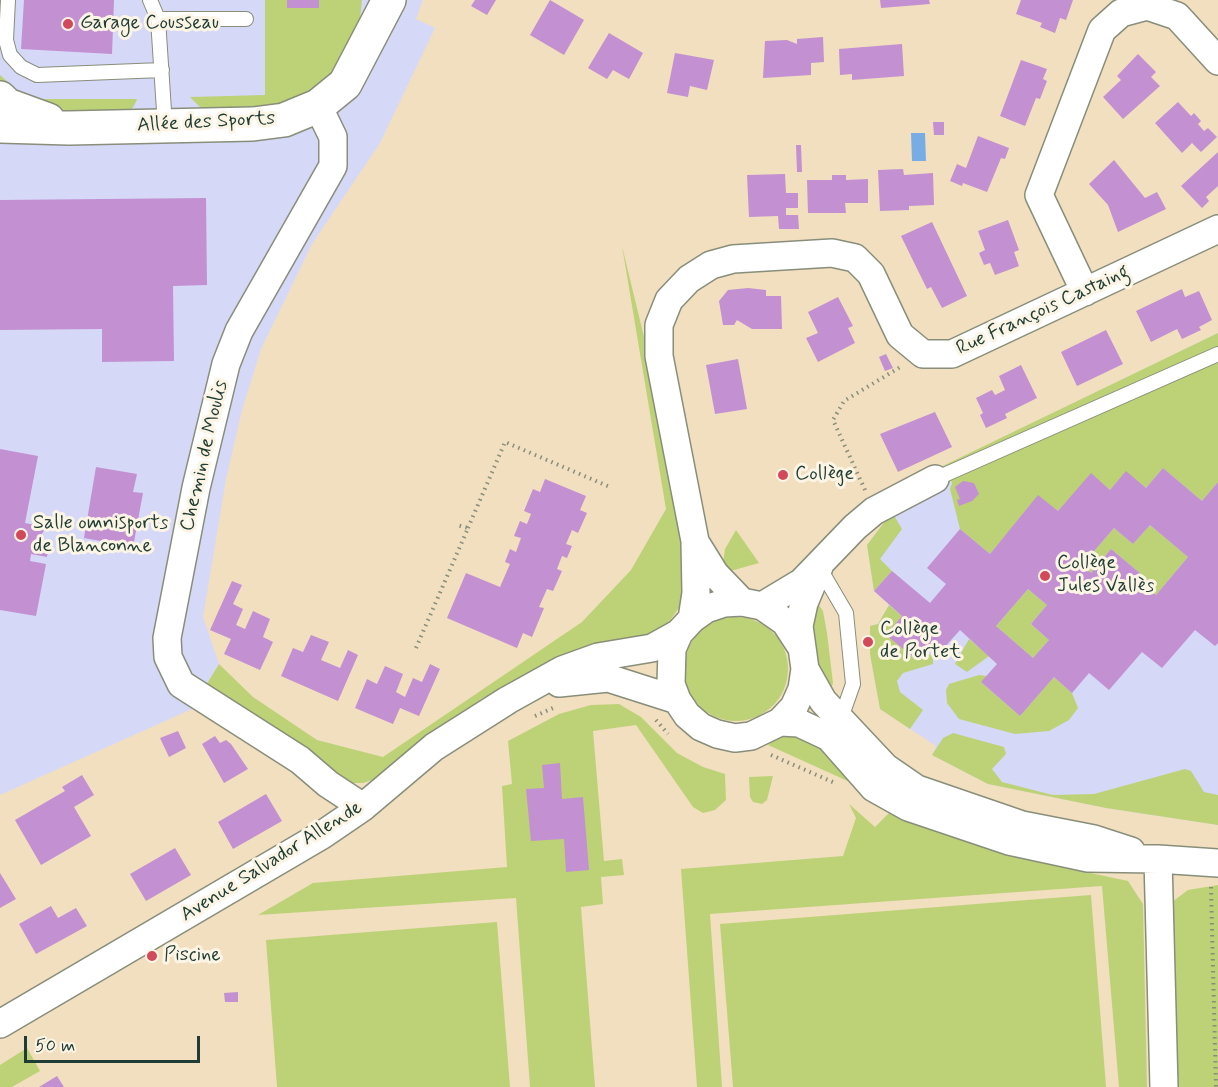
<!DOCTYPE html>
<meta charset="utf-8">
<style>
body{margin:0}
#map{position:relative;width:1218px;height:1087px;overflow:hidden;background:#f1dfc0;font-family:Mynerve,sans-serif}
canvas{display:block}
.scale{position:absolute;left:24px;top:1036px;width:176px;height:27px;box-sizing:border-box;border:3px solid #1f3d34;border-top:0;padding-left:8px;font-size:18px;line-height:21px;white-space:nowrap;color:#1f3d34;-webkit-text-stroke:4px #fcf5e5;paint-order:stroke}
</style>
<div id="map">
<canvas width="1218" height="1087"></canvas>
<div class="scale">50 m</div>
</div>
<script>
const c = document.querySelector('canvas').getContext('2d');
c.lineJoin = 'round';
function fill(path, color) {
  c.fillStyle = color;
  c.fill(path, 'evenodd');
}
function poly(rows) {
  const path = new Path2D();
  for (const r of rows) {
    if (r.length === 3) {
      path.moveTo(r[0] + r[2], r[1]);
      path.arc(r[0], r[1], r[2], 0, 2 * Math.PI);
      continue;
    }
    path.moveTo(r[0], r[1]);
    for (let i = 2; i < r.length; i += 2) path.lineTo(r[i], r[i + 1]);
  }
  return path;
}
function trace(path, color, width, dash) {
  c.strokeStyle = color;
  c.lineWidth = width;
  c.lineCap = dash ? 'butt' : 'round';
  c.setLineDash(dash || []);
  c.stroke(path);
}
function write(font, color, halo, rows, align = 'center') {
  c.font = font + ' Mynerve,sans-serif';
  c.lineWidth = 6;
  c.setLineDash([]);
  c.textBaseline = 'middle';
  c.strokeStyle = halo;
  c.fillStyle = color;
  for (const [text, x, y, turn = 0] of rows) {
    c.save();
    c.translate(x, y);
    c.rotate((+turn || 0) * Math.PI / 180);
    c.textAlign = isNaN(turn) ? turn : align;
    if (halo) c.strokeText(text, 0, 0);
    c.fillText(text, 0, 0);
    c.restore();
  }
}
const built = poly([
 [0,0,423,0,416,19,435,28,380,143,312,244,261,349,242,410,226,479,203,617,219,664,192,709,0,795],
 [1218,333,1218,825,1106,808,988,784,932,755,936,746,880,709,870,654,870,626,878,624,889,605,874,591,867,545,892,512,882,496]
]);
const green = poly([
 [265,0,362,0,360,19,346,54,329,76,311,91,283,104,205,112,190,97,265,95],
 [0,75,17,90,41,99,137,99,136,102,130,112,50,111,0,89],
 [622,246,645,341,684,552,685,599,669,622,649,637,532,674,481,699,375,779,363,783,352,783,338,777,203,690,219,664,253,697,317,740,383,757,582,622,631,570,666,509],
 [1218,333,1218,482,1202,501,1163,468,1146,488,1126,472,1110,490,1091,474,1058,511,1038,496,990,554,960,529,950,489,952,483,946,469,891,491],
 [892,512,902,529,880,559,892,571,874,591,867,545],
 [1150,525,1188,557,1156,595,1137,579,1141,574,1111,549,1091,573,1082,565,1114,528,1133,544],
 [736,530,759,563,727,572,723,563,725,549],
 [1028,589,1047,605,1031,624,1049,640,1033,658,996,626],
 [818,604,823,611,827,633,833,683,831,689,819,670,811,635,813,606],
 [889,605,902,616,887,635,916,660,928,654,933,656,933,664,903,673,897,681,900,692,923,710,910,729,880,709,870,654,870,626,878,624],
 [736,669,52],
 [969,639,989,656,967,672,955,664],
 [979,675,987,676,982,683,1020,716,1054,677,1072,693,1078,708,1069,720,1049,731,1015,734,959,719,947,703,946,690,949,684],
 [619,704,641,717,677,753,703,767,725,774,726,800,715,810,703,813,693,807,636,725,593,731,604,861,622,859,624,875,601,877,603,904,581,907,595,1087,530,1087,516,898,258,915,313,883,507,867,502,786,512,784,508,741,559,714,591,705],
 [791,733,819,742,852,783,768,745,779,737],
 [953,733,1004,747,1006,754,992,769,1002,782,1053,795,1094,794,1185,769,1191,771,1204,792,1218,795,1218,825,1106,808,988,784,932,755,943,738],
 [773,776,767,800,762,804,753,802,750,797,749,777],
 [849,804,875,827,889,813,1039,862,1128,881,1143,904,1147,1087,1119,1087,1102,886,710,914,722,1087,697,1087,681,869,843,856,856,818],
 [1218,885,1218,1087,1176,1087,1172,902,1188,890],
 [1091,895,1106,1087,733,1087,720,924],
 [497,922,510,1087,277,1087,266,940],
 [27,1048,40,1071,12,1087,0,1087,0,1065]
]);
const water = poly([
 [911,133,925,133,926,161,912,161]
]);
const building = poly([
 [24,0,114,0,112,54,21,49],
 [287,0,319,0,319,8,287,8],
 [475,0,496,0,487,15,471,6],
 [550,0,584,20,564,55,530,35],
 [880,0,929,0,930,4,881,8],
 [1021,0,1073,0,1066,20,1060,18,1055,33,1040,27,1042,23,1016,14],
 [609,33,643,53,629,79,613,70,607,79,588,68],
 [823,37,824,62,811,63,811,75,763,78,765,41,787,40,797,44,797,39],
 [902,44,904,76,852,80,852,74,840,75,839,49],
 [675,53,714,60,707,90,690,86,688,97,667,93],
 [1138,54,1156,72,1151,77,1160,86,1123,119,1103,97,1121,80,1117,76],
 [1021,60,1047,69,1043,79,1047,81,1040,99,1036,98,1025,126,1000,116],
 [1178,102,1191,116,1194,113,1201,121,1198,124,1204,131,1208,128,1217,137,1201,152,1192,143,1182,153,1155,123],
 [933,122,944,122,944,135,934,135],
 [978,136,1009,148,1005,159,1001,158,987,192,963,183,962,186,950,181,957,164,966,168],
 [796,145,801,145,802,172,797,172],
 [1218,152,1218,186,1206,197,1209,201,1202,208,1181,186],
 [1114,160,1145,198,1157,192,1166,209,1118,232,1108,205,1089,184],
 [903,169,904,175,933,173,934,205,909,206,909,210,880,211,878,170],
 [785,174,786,193,798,193,798,208,786,208,786,215,798,215,799,229,779,229,778,216,749,217,747,175],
 [832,175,846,175,846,180,868,179,868,203,845,203,846,213,808,213,807,180,832,180],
 [206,198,207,285,173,286,174,361,102,362,102,329,0,330,0,200],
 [1008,220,1019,250,1014,252,1019,266,995,275,990,263,984,265,979,253,985,250,978,231],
 [932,222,967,296,942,308,931,287,927,289,901,236],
 [748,288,766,290,766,296,781,296,782,329,752,329,737,320,734,325,723,325,719,301,728,290],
 [1182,289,1185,297,1199,291,1212,320,1199,327,1201,330,1182,339,1177,329,1151,342,1136,311],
 [838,297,853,326,848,328,855,343,818,362,806,338,818,333,808,312],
 [1106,330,1123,364,1077,386,1061,352],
 [886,354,893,368,885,371,879,357],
 [738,359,747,409,715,414,706,365],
 [1021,365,1037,398,1005,414,1007,418,986,428,980,415,983,413,976,398,992,390,995,395,1005,390,999,376],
 [935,412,952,447,898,472,880,434],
 [0,449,38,456,25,523,46,527,37,542,49,544,47,557,31,554,30,561,46,564,36,616,0,610],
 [96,467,137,474,133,492,143,493,133,547,84,538],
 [1163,468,1202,501,1218,482,1218,643,1215,646,1195,630,1162,668,1142,652,1109,690,1089,673,1072,693,1054,677,1020,716,981,682,997,664,960,630,943,649,933,641,917,660,886,635,902,616,874,591,892,571,930,603,946,584,927,568,960,529,990,554,1038,495,1058,511,1091,473,1110,490,1126,471,1146,488],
 [1150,525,1188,557,1156,595,1137,579,1141,574,1111,549,1091,573,1082,565,1114,528,1133,544],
 [1028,589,1047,605,1031,624,1049,640,1033,658,996,626],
 [545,479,586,496,580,510,587,513,578,533,572,530,566,544,572,546,567,558,562,556,557,569,562,571,553,591,547,589,539,607,544,608,532,637,523,633,517,648,447,618,466,573,500,587,510,564,505,562,510,549,516,552,521,538,514,536,520,521,527,524,531,514,524,511,533,489,540,492],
 [963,481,974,483,979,494,972,501,959,506,957,500,960,499,955,487],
 [232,581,242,585,233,604,243,609,236,625,245,629,253,611,270,619,263,637,273,642,260,670,224,654,231,639,210,630],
 [311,635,329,642,321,660,340,668,348,650,358,655,338,701,281,676,293,648,303,652],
 [430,664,440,669,419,716,400,708,393,724,355,708,367,679,377,684,385,666,403,674,396,692,405,697,413,678,422,682],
 [178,731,186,748,169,757,160,738],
 [215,736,220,743,226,740,231,744,248,769,224,783,202,744],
 [560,763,562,799,583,797,589,870,566,872,564,839,531,841,526,789,544,788,542,765],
 [82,775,94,795,74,807,91,836,41,865,15,820,65,791,62,787],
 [266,794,282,821,233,849,218,822],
 [175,848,191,875,146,901,130,874],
 [0,873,16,899,0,908],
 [51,906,58,918,76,908,87,926,36,954,19,924],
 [238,992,238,1002,225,1002,224,993],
 [57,1076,64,1087,39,1087]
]);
const path = poly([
 [865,490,833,420,844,401,902,366],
 [468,528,505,442,610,487],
 [416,648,468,528,457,525],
 [535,716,553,708],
 [656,720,668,734],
 [771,755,835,783],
 [1211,887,1216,1087]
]);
const service = poly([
 [8,0,6,40,10,55,21,67,37,75,162,70],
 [150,0,158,19,165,126],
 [158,19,246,19],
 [935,479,1218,354],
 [819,567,846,613,853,684,840,721]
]);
const minor = poly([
 [318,106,333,137,333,166,239,331,226,364,196,488,167,638,168,657,181,684,300,760,328,784,363,807],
 [1085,292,1039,195,1102,30,1121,13,1147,6,1177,16,1218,61],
 [697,545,715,574,742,602],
 [762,606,802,582,855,527,874,511,935,479],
 [692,619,696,593,695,541,659,356,659,325,669,300,689,279,711,265,733,259,832,253,855,258,871,274,900,335,923,354,952,354,1218,229],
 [800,645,785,622,762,606,742,602,724,603,706,609,692,619,679,633,672,649,671,684,677,700,687,715,701,727,717,734,735,738,751,736,780,722,794,707,802,689,805,669,799,626,804,603,819,567],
 [805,669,823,701,885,767,917,789,1022,825,1094,839,1131,851],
 [559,683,608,678,677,700],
 [780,722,799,723,829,737,874,788,908,807,1009,841,1088,858,1158,859,1218,863],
 [1158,859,1164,1087],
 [0,1024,322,835,363,807,434,747,508,700,562,670,598,657,652,648,679,633]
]);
const tertiary = poly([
 [0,98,7,105,48,120],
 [0,126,69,128,253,124,284,120,318,106,345,84,389,0]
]);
const markers = [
 [68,24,6,"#d1495b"],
 [783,475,6,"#d1495b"],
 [21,535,6,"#d1495b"],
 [1045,576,6,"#d1495b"],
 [868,642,6,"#d1495b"],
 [152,956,6,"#d1495b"]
];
const poiNames = [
 ["Garage Cousseau",80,24],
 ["Collège",795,475],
 ["Salle omnisports",33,524],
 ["de Blanconne",33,547],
 ["Collège",1057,564],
 ["Jules Vallès",1057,587],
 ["Collège",880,630],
 ["de Portet",880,653],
 ["Piscine",164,956]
];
const streetNames = [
 ["Allée des Sports",206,123,-3],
 ["Rue François Castaing",1043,311,-25],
 ["Chemin de Moulis",205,456,-77],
 ["Avenue Salvador Allende",272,862,-32]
];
fill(built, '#d6d8f8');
fill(green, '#bdd276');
fill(water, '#78ace5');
fill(building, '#c390d1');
trace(service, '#888e7a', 16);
trace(minor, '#888e7a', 30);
trace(tertiary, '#888e7a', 36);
trace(path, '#888e7a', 4, [1.5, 4.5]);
trace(service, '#fff', 14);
trace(minor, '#fff', 27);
trace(tertiary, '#fff', 33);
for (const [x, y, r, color] of markers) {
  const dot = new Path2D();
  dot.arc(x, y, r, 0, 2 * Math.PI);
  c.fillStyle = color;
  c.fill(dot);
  trace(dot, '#fcf5e5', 2);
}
write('20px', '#1f3d34', '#fcf5e5', poiNames, 'left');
write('20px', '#1f3d34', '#fcf5e5', streetNames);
</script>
